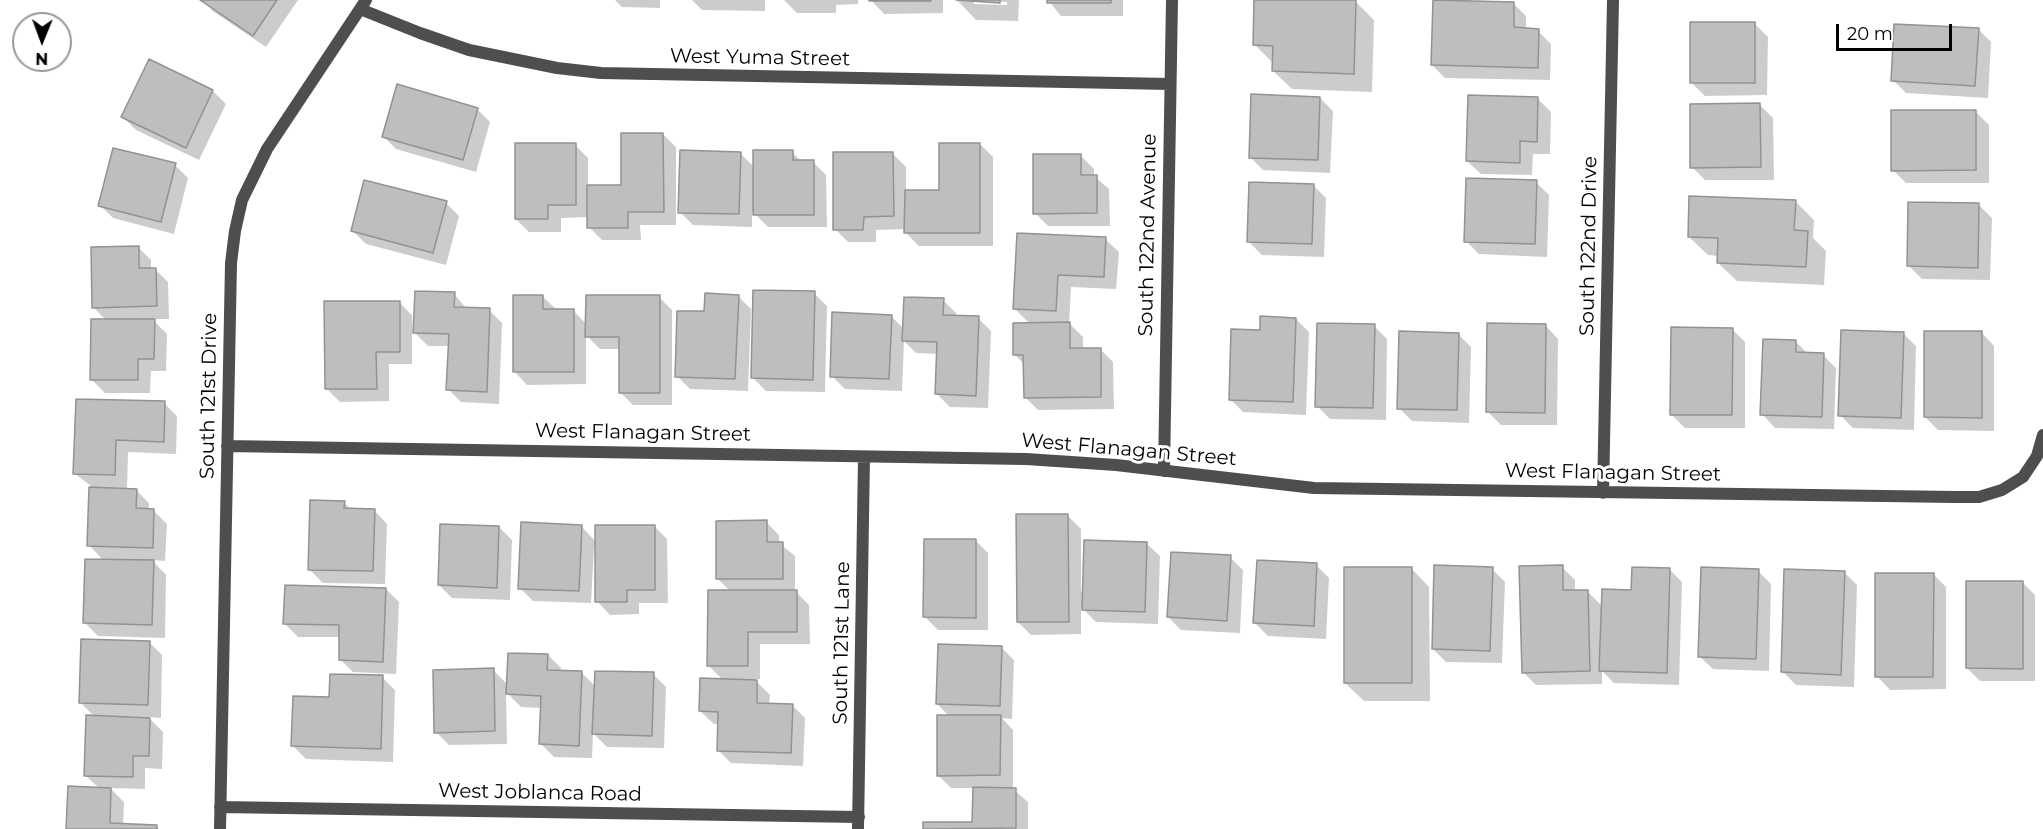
<!DOCTYPE html>
<style>
body{margin:0}
#map{position:relative;width:2043px;height:829px;overflow:hidden;background:#fff;font-family:Montserrat,sans-serif}
canvas{display:block}
.north{position:absolute;left:12px;top:12px;width:60px;height:60px;box-sizing:border-box;background:#fff;border:2px solid #999;border-radius:50%;rotate:181deg;font-size:16px;font-weight:700;line-height:24px;text-align:center;color:#000}
.north::after{content:'';display:block;margin:auto;width:21px;height:27px;background:#000;clip-path:polygon(50% 0,100% 100%,50% 72%,0 100%)}
.scale{position:absolute;left:1836px;top:24px;width:116px;height:27px;box-sizing:border-box;border:3px solid #000;border-top:0;padding-left:8px;font-size:18px;line-height:21px;white-space:nowrap;color:#000;-webkit-text-stroke:4px #fff;paint-order:stroke}
</style>
<div id="map">
<canvas width="2043" height="829"></canvas>
<div class="north">N</div>
<div class="scale">20 m</div>
</div>
<script>
const c = document.querySelector('canvas').getContext('2d');
c.lineJoin = 'round';
function fill(path, color) {
  c.fillStyle = color;
  c.fill(path, 'evenodd');
}
function poly(rows) {
  const path = new Path2D();
  for (const r of rows) {
    path.moveTo(r[0], r[1]);
    for (let i = 2; i < r.length; i += 2) path.lineTo(r[i], r[i + 1]);
  }
  return path;
}
function trace(path, color, width, dash) {
  c.strokeStyle = color;
  c.lineWidth = width;
  c.lineCap = dash ? 'butt' : 'round';
  c.setLineDash(dash || []);
  c.stroke(path);
}
function write(font, color, halo, rows, align = 'center') {
  c.font = font + ' Montserrat,sans-serif';
  c.lineWidth = 6;
  c.setLineDash([]);
  c.textBaseline = 'middle';
  c.strokeStyle = halo;
  c.fillStyle = color;
  for (const [text, x, y, turn = 0] of rows) {
    c.save();
    c.translate(x, y);
    c.rotate((+turn || 0) * Math.PI / 180);
    c.textAlign = isNaN(turn) ? turn : align;
    if (halo) c.strokeText(text, 0, 0);
    c.fillText(text, 0, 0);
    c.restore();
  }
}
const shadow = poly([
 [202,0,298,0,266,47,214,12],
 [615,0,660,0,660,8,622,7],
 [692,0,765,0,765,11,702,10],
 [784,0,858,0,858,4,836,5,836,13,797,13],
 [943,0,943,13,884,14,871,0],
 [957,0,1019,0,1018,21,976,20],
 [974,1,1007,2,1007,5,974,4],
 [1048,0,1123,0,1123,16,1061,16],
 [1255,0,1356,2,1374,20,1372,92,1292,89,1273,71,1273,63,1254,44],
 [1513,3,1526,16,1526,29,1538,31,1551,44,1550,80,1445,78,1432,65],
 [1755,24,1768,37,1767,95,1705,96,1692,83],
 [1978,29,1991,42,1988,98,1906,93,1893,80],
 [150,61,213,91,226,104,199,160,136,130,123,117],
 [1320,98,1333,111,1330,173,1263,170,1250,157],
 [1538,99,1551,112,1550,154,1533,154,1532,175,1481,174,1467,161],
 [1760,105,1773,118,1774,180,1705,180,1692,167],
 [477,109,490,122,476,172,396,149,383,136],
 [1976,112,1989,125,1989,183,1906,183,1893,170],
 [663,134,676,147,676,225,640,225,641,240,602,240,589,227,589,217,561,218,561,232,529,232,516,219,575,145,588,158,588,187,623,187],
 [980,144,993,157,993,246,919,246,906,233,906,229,876,230,876,242,848,242,835,229,893,154,906,167,906,192,940,192],
 [792,152,802,162,813,162,826,175,827,227,768,227,752,211,752,227,693,225,680,212,740,153,755,168],
 [1081,156,1094,169,1094,176,1109,189,1110,226,1048,226,1035,213],
 [175,165,188,178,174,234,113,218,100,205],
 [1536,182,1549,195,1547,257,1479,254,1466,241],
 [1313,185,1326,198,1324,257,1262,255,1249,242],
 [1795,201,1814,220,1813,238,1826,251,1824,285,1737,281,1718,263,1718,256,1708,255,1689,237],
 [446,203,459,216,446,265,366,244,353,231],
 [1979,205,1992,218,1990,280,1922,279,1909,266],
 [1018,234,1105,239,1119,252,1116,289,1071,287,1069,323,1083,337,1083,350,1100,349,1113,362,1114,409,1038,410,1025,397,1024,364,1014,354,1030,324,1014,308],
 [138,247,151,260,151,269,155,269,168,282,169,319,152,319,167,334,166,371,151,371,150,393,105,393,92,380,106,320,93,307],
 [814,293,827,306,825,392,766,391,753,378],
 [454,294,467,309,489,310,502,323,499,404,461,402,448,389,450,346,428,346,412,330,412,364,389,364,389,401,340,402,327,389,399,302,412,315,412,329,415,329],
 [542,296,556,309,573,310,587,325,659,297,672,310,672,405,633,405,620,392,620,349,600,349,586,335,586,384,527,385,514,371],
 [738,296,751,309,748,391,690,389,677,376,706,313],
 [943,300,956,313,956,317,978,318,991,331,988,408,950,407,937,394,938,354,916,353,904,341,902,391,845,389,832,376,891,316,904,329],
 [1296,319,1309,332,1306,415,1243,412,1230,399],
 [1545,325,1558,339,1557,425,1501,425,1488,412],
 [1374,326,1387,339,1386,420,1330,419,1317,406],
 [1732,329,1745,342,1745,428,1685,428,1672,415],
 [1981,332,1994,346,1994,431,1938,430,1925,417],
 [1903,333,1916,346,1914,430,1853,428,1840,415],
 [1458,334,1471,347,1469,423,1412,421,1399,408],
 [1795,341,1808,354,1823,355,1836,368,1834,429,1775,428,1762,414],
 [77,400,164,403,177,416,176,454,128,452,127,490,136,490,149,503,149,510,154,511,167,524,165,561,152,560,166,575,165,638,98,636,85,623,104,561,89,545,91,486,74,473],
 [344,502,351,510,374,510,387,524,385,584,323,583,310,570],
 [1068,516,1081,529,1081,592,1146,543,1160,556,1158,624,1096,622,1081,607,1081,634,1031,635,1018,622],
 [766,522,779,535,779,543,795,556,795,591,809,605,810,644,760,644,760,679,754,679,770,695,769,704,792,705,805,718,803,766,731,763,718,750,719,724,714,724,700,711,724,681,709,666,731,592,718,579],
 [581,526,596,542,654,526,667,539,668,603,639,603,639,614,610,615,597,601,596,547,594,547,591,603,533,601,520,588],
 [499,527,512,540,510,600,452,598,439,585],
 [975,540,988,553,988,630,938,630,925,617],
 [1230,557,1243,570,1240,633,1181,630,1168,617],
 [1316,565,1329,578,1326,639,1268,636,1255,623],
 [1562,567,1575,580,1575,592,1587,591,1603,607,1669,569,1682,582,1679,685,1614,683,1602,671,1602,684,1536,685,1523,672],
 [1411,568,1429,587,1430,701,1364,701,1345,683],
 [1492,569,1505,582,1502,663,1446,662,1433,649],
 [1758,571,1771,584,1769,671,1713,669,1699,656],
 [1844,572,1857,585,1854,687,1796,685,1783,672],
 [1933,574,1946,587,1946,689,1890,690,1877,676],
 [2022,582,2035,595,2035,681,1980,681,1967,668],
 [386,589,399,602,396,674,353,672,340,659,341,637,298,637,285,624],
 [149,642,162,655,161,718,148,717,163,732,162,769,145,768,145,789,110,788,124,802,123,825,156,826,159,829,68,829,99,788,85,775,95,717,80,702],
 [1001,647,1014,660,1012,719,1002,718,1013,730,1013,789,1028,802,1028,829,925,829,925,823,974,823,974,788,951,788,938,775,950,717,937,704],
 [548,655,561,668,560,672,582,673,596,687,653,674,666,687,664,748,607,747,593,733,592,758,554,757,541,744,542,708,521,707,506,692,507,744,449,745,436,732,493,670,508,685],
 [382,677,395,690,393,762,306,759,293,746,331,699]
]);
const building = poly([
 [200,0,277,0,253,36,200,0],
 [869,0,931,0,931,1,869,1,869,0],
 [956,0,1000,0,1000,3,956,0],
 [1047,0,1111,0,1111,3,1047,3,1047,0],
 [1254,0,1356,0,1354,74,1272,71,1273,46,1253,45,1254,0],
 [1433,0,1514,2,1514,27,1539,29,1538,68,1431,65,1433,0],
 [1690,22,1755,22,1755,83,1690,83,1690,22],
 [1894,24,1979,28,1975,86,1891,81,1894,24],
 [149,59,213,90,186,148,121,117,149,59],
 [397,84,478,108,463,160,382,137,397,84],
 [1251,94,1320,97,1318,160,1249,158,1251,94],
 [1468,95,1538,97,1537,142,1520,141,1520,163,1466,161,1468,95],
 [1760,103,1761,167,1690,168,1690,104,1760,103],
 [1891,110,1976,110,1976,170,1891,171,1891,110],
 [621,133,663,133,664,212,628,212,628,228,587,228,587,185,621,185,621,133],
 [515,143,576,143,576,205,548,205,548,219,515,219,515,143],
 [939,143,980,143,980,233,904,233,905,190,939,190,939,143],
 [113,148,176,163,161,222,98,206,113,148],
 [680,150,741,152,739,214,678,213,680,150],
 [753,150,793,150,793,160,814,160,814,215,753,215,753,150],
 [833,152,893,152,894,216,864,217,863,230,833,230,833,152],
 [1033,154,1081,154,1081,175,1097,175,1097,213,1033,214,1033,154],
 [1466,178,1537,180,1535,244,1464,242,1466,178],
 [364,180,447,201,433,253,351,231,364,180],
 [1249,182,1314,184,1312,244,1247,242,1249,182],
 [1689,196,1796,200,1794,230,1808,231,1806,267,1717,263,1718,238,1688,237,1689,196],
 [1908,202,1979,203,1978,268,1907,266,1908,202],
 [1017,233,1106,237,1104,277,1058,275,1056,311,1013,309,1017,233],
 [139,246,139,268,156,268,157,306,92,308,91,247,139,246],
 [753,290,815,291,813,380,751,378,753,290],
 [415,291,455,292,454,307,490,308,487,392,446,390,449,334,413,333,415,291],
 [705,293,739,295,735,379,675,377,677,311,704,311,705,293],
 [513,295,543,295,543,309,574,309,574,372,513,372,513,295],
 [586,295,660,295,660,393,619,393,619,337,585,337,586,295],
 [904,297,944,298,943,315,979,316,976,396,935,394,937,342,902,341,904,297],
 [324,301,400,301,400,352,376,352,377,389,325,389,324,301],
 [832,312,892,315,889,379,830,377,832,312],
 [1260,316,1296,318,1293,402,1229,400,1231,329,1260,330,1260,316],
 [91,319,155,319,154,359,138,359,138,380,90,380,91,319],
 [1070,322,1070,348,1101,348,1101,397,1024,398,1023,355,1013,355,1013,323,1070,322],
 [1317,323,1375,324,1373,408,1315,407,1317,323],
 [1487,323,1546,324,1545,413,1486,412,1487,323],
 [1671,327,1733,328,1732,415,1670,415,1671,327],
 [1841,330,1904,332,1901,418,1838,416,1841,330],
 [1399,331,1459,333,1457,410,1397,409,1399,331],
 [1924,331,1982,331,1982,418,1924,417,1924,331],
 [1763,339,1796,340,1796,352,1824,353,1822,417,1760,415,1763,339],
 [76,399,165,401,164,442,116,440,115,475,73,474,76,399],
 [89,487,137,489,136,508,154,509,153,548,87,546,89,487],
 [310,500,345,501,344,508,375,509,373,571,308,570,310,500],
 [1016,514,1068,514,1069,622,1017,622,1016,514],
 [767,520,767,542,783,542,783,579,716,579,716,521,767,520],
 [521,522,582,525,579,591,518,589,521,522],
 [440,524,499,526,497,588,438,585,440,524],
 [595,525,655,525,655,590,627,590,627,602,595,602,595,525],
 [924,539,976,539,976,618,923,617,924,539],
 [1084,540,1147,542,1145,612,1082,610,1084,540],
 [1171,552,1231,555,1227,621,1167,617,1171,552],
 [85,559,154,560,152,625,83,623,85,559],
 [1257,560,1317,563,1314,626,1253,623,1257,560],
 [1434,565,1493,567,1490,651,1432,649,1434,565],
 [1563,565,1563,590,1588,590,1590,671,1522,673,1519,566,1563,565],
 [1344,567,1412,567,1412,683,1344,683,1344,567],
 [1632,567,1670,568,1667,673,1599,671,1602,589,1631,590,1632,567],
 [1701,567,1759,569,1756,659,1698,657,1701,567],
 [1784,569,1845,571,1841,675,1781,672,1784,569],
 [1875,573,1934,573,1933,677,1875,677,1875,573],
 [1966,581,2023,581,2023,669,1966,668,1966,581],
 [285,585,386,588,383,662,339,660,339,625,283,624,285,585],
 [708,590,797,590,797,632,748,632,748,666,707,666,708,590],
 [81,639,150,641,148,705,79,703,81,639],
 [938,644,1002,646,1000,706,936,704,938,644],
 [508,653,548,654,547,670,582,671,579,746,539,744,541,696,506,694,508,653],
 [494,668,495,731,434,733,433,670,494,668],
 [595,671,654,672,652,736,592,734,595,671],
 [330,674,383,675,381,749,291,746,293,696,329,697,330,674],
 [700,678,757,680,757,703,793,704,791,753,717,751,718,712,699,711,700,678],
 [86,715,150,718,149,756,133,756,133,777,84,776,86,715],
 [937,715,1001,715,1000,775,937,776,937,715],
 [68,786,111,788,110,823,157,825,157,829,66,829,68,786],
 [973,787,1016,788,1016,828,923,829,923,822,972,822,973,787]
]);
const street = poly([
 [360,9,420,33,469,50,557,68,601,73,1170,84],
 [227,446,1026,459,1116,465,1314,488,1955,497,1979,497,2002,490,2023,477,2037,456,2043,435],
 [1164,471,1172,0],
 [1603,493,1613,0],
 [220,807,859,817],
 [220,829,231,263,235,231,242,200,267,149,366,0],
 [858,829,864,457]
]);
const streetNames = [
 ["West Yuma Street",760,58,1],
 ["South 122nd Avenue",1148,235,-89],
 ["South 122nd Drive",1589,246,-89],
 ["South 121st Drive",209,396,-89],
 ["West Flanagan Street",643,433,1],
 ["West Flanagan Street",1129,450,5],
 ["West Flanagan Street",1613,473,1],
 ["South 121st Lane",842,643,-89],
 ["West Joblanca Road",540,793,1]
];
fill(shadow, '#0003');
fill(building, '#bebebe');
trace(building, '#929292', 1.5);
trace(street, '#4e4e4e', 12);
write('20px', '#000', '#fff', streetNames);
</script>
